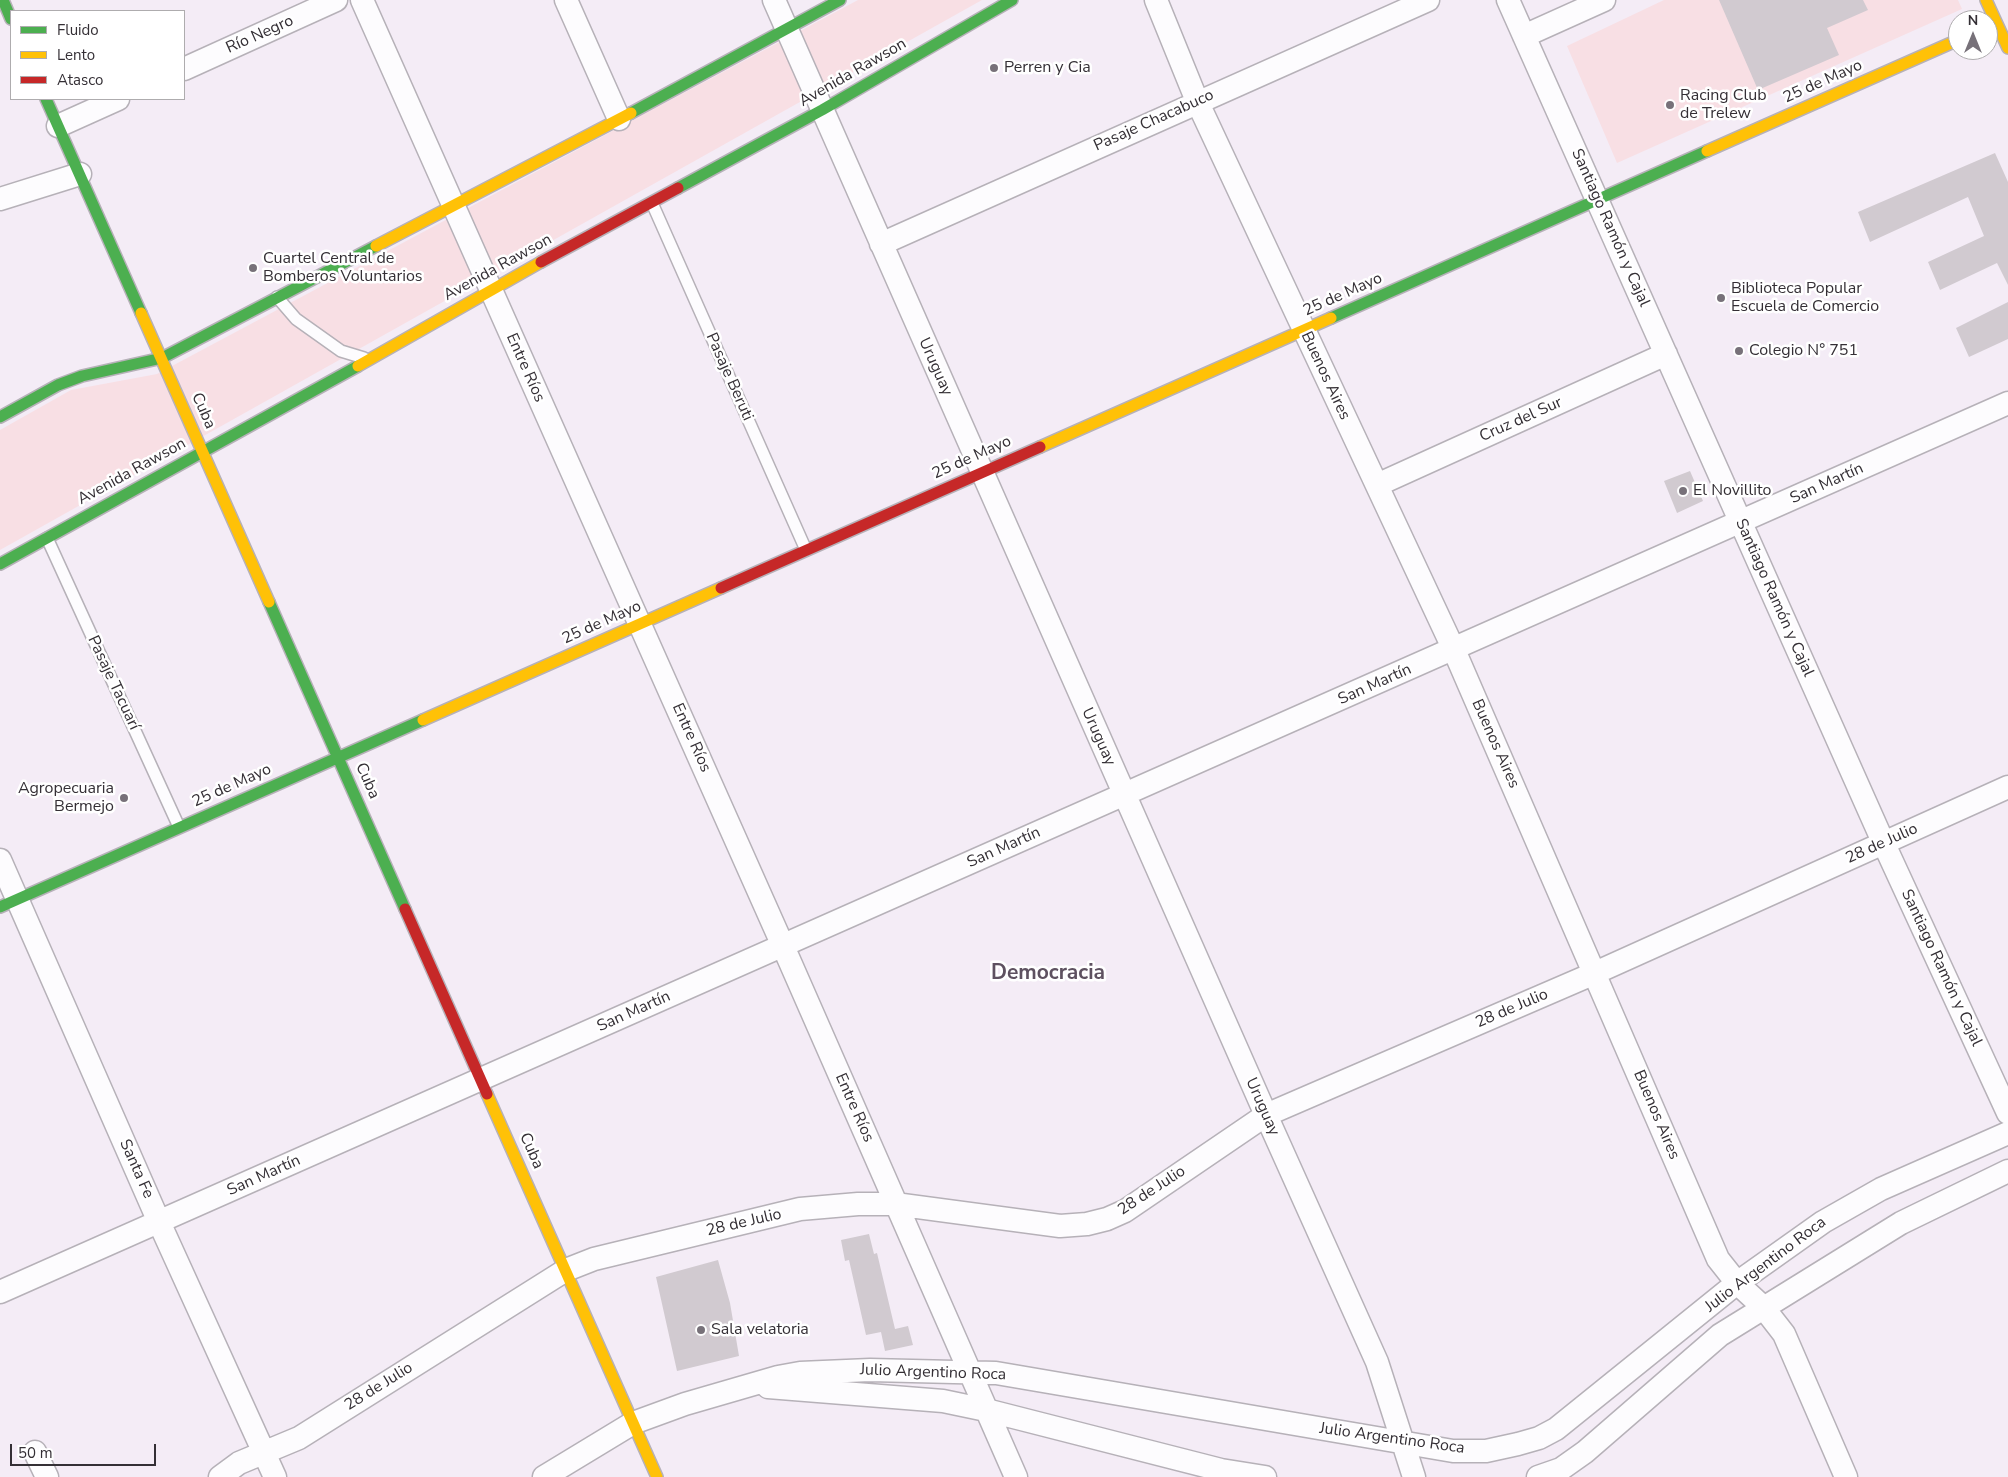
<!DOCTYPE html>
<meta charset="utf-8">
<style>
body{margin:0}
#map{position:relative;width:2008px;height:1477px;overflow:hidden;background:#f4ecf6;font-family:"Nunito Sans",sans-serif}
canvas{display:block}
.legend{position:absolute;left:10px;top:10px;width:175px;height:90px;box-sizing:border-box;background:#fff;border:1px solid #aeacae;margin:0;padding:6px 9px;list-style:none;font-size:15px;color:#342f35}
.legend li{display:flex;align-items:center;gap:10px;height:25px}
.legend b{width:25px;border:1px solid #aeacae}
.north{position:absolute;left:1948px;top:10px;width:50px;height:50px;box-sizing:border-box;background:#fff;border:1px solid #aeacae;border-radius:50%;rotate:0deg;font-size:14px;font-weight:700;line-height:20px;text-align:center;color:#342f35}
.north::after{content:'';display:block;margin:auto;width:18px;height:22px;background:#777179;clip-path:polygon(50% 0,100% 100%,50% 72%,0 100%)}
.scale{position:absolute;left:10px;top:1444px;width:146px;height:22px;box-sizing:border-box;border:2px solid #342f35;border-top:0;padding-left:6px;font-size:15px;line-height:18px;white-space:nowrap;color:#342f35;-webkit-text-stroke:4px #fff;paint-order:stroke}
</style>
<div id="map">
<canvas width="2008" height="1477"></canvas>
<ul class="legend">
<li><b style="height:6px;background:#4caf50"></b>Fluido</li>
<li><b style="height:6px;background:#ffc107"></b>Lento</li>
<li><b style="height:6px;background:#c62828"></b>Atasco</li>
</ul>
<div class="north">N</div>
<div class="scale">50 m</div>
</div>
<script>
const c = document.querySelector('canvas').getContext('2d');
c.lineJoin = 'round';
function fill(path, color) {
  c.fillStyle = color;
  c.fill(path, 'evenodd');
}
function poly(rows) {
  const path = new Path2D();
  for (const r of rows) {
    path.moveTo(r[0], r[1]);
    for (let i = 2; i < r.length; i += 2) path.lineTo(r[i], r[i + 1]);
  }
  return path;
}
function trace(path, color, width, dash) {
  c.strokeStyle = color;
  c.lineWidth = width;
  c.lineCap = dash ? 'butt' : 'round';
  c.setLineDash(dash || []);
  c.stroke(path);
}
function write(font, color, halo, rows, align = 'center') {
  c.font = font + ' "Nunito Sans",sans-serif';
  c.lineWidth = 5;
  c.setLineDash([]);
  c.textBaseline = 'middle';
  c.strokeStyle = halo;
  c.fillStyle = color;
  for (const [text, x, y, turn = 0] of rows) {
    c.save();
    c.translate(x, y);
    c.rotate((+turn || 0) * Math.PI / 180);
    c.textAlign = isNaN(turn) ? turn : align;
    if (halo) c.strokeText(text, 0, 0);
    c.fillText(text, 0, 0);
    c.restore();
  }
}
const green = poly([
 [858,0,982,0,0,550,0,430,71,390,157,374],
 [1664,0,1958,0,1962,9,1617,163,1567,46]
]);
const building = poly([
 [1719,0,1863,0,1868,10,1827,28,1839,55,1758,90],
 [1995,153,2008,182,2008,285,1997,263,1940,290,1928,262,1984,236,1968,197,1870,242,1858,212],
 [2008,302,2008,339,1969,357,1956,328],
 [1690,471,1703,501,1677,513,1664,481],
 [869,1234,874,1254,877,1253,895,1329,908,1326,913,1345,885,1351,881,1332,866,1335,849,1260,845,1261,841,1240],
 [718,1260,730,1303,739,1356,677,1371,656,1277]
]);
const lane = poly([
 [652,203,806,550],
 [277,297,296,319,341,351,364,358],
 [47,538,179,827]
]);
const street = poly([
 [362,0,783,946,1016,1477],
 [566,0,619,119],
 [774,0,1266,1115,1377,1362,1414,1477],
 [1156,0,1197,101,1454,650,1718,1259,1737,1283,1763,1307,1784,1334,1846,1477],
 [1508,0,1884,844,2008,1113],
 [1524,36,1604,0],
 [184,69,336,0],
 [58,126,118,99],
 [0,199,80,174],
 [881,244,1428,0],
 [1377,485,1666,354],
 [0,860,159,1222,275,1477],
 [0,1292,2008,403],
 [768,1387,943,1401,986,1410,1221,1470,1265,1477],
 [35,1452,47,1477],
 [220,1477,239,1463,299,1438,566,1270,594,1259,800,1209,858,1204,895,1204,1060,1226,1087,1224,1107,1219,1125,1211,1266,1115,1595,973,2008,787],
 [544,1477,633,1423,685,1404,778,1377,800,1373,870,1370,996,1373,1453,1451,1486,1451,1518,1444,1539,1438,1556,1429,1737,1283,1823,1222,1881,1189,2008,1133],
 [1538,1477,1561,1469,1585,1452,1720,1335,1901,1223,2008,1171]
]);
const fast = poly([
 [3,0,11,19],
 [46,99,141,313],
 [631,113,840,0],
 [678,188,822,110,1012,0],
 [1331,318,1707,151],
 [0,417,58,385,82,376,162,358,376,246],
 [0,564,358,366],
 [269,602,405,909],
 [0,907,423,720]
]);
const slow = poly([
 [1986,0,2008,48],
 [1707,151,1958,40],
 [376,246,631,113],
 [141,313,269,602],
 [358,366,541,262],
 [1040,447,1331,318],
 [423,720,721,588],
 [487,1094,657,1477]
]);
const jam = poly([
 [541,262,678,188],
 [721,588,1040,447],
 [405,909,487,1094]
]);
const markers = [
 [994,68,5,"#777179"],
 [1670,105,5,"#777179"],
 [253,268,5,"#777179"],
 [1721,298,5,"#777179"],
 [1739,351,5,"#777179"],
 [1683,491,5,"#777179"],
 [124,798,5,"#777179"],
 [701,1330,5,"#777179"]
];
const streetNames = [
 ["Río Negro",260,35,-24],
 ["Avenida Rawson",853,73,-30],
 ["25 de Mayo",1823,82,-24],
 ["Pasaje Chacabuco",1154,121,-24],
 ["Santiago Ramón y Cajal",1610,228,66],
 ["Avenida Rawson",498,268,-29],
 ["25 de Mayo",1343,295,-24],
 ["Uruguay",935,367,66],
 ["Entre Ríos",525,368,66],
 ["Buenos Aires",1325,376,65],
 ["Pasaje Beruti",729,377,66],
 ["Cuba",203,411,66],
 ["Cruz del Sur",1521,420,-24],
 ["25 de Mayo",972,458,-24],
 ["Avenida Rawson",132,472,-29],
 ["San Martín",1827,484,-24],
 ["Santiago Ramón y Cajal",1774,598,66],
 ["25 de Mayo",602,623,-24],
 ["Pasaje Tacuarí",113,683,65],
 ["San Martín",1375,685,-24],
 ["Uruguay",1098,737,66],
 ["Entre Ríos",691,738,66],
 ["Buenos Aires",1495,744,66],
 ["Cuba",367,781,66],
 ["25 de Mayo",232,786,-24],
 ["28 de Julio",1882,844,-24],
 ["San Martín",1004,848,-24],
 ["Santiago Ramón y Cajal",1941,968,65],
 ["28 de Julio",1512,1009,-23],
 ["San Martín",634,1012,-24],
 ["Uruguay",1262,1107,66],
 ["Entre Ríos",854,1108,66],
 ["Buenos Aires",1656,1115,67],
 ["Cuba",531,1151,66],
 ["Santa Fe",136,1169,66],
 ["San Martín",264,1176,-24],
 ["28 de Julio",1152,1191,-33],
 ["28 de Julio",744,1223,-13],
 ["Julio Argentino Roca",1766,1265,-37],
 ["Julio Argentino Roca",933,1373,2],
 ["28 de Julio",379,1387,-32],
 ["Julio Argentino Roca",1392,1439,8]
];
const poiNames = [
 ["Perren y Cia",1004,68],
 ["Racing Club",1680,96],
 ["de Trelew",1680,114],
 ["Cuartel Central de",263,259],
 ["Bomberos Voluntarios",263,277],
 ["Biblioteca Popular",1731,289],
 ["Escuela de Comercio",1731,307],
 ["Colegio N° 751",1749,351],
 ["El Novillito",1693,491],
 ["Agropecuaria",114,789,"right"],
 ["Bermejo",114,807,"right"],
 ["Sala velatoria",711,1330]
];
const districtNames = [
 ["Democracia",1048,974]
];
fill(green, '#f8dfe4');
fill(building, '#d1cad0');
trace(lane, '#b6b1b8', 14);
trace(street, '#b6b1b8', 25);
trace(fast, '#b6b1b8', 14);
trace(slow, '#b6b1b8', 14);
trace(jam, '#b6b1b8', 14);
trace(lane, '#fdfcfe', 11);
trace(street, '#fdfcfe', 22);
trace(fast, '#4caf50', 11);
trace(slow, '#ffc107', 11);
trace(jam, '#c62828', 11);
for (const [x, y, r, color] of markers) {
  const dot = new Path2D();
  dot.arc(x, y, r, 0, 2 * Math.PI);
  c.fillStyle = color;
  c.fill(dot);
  trace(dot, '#fff', 2);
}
write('16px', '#342f35', '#fff', streetNames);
write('16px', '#342f35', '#fff', poiNames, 'left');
write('bold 21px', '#5e5160', '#fff', districtNames);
</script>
